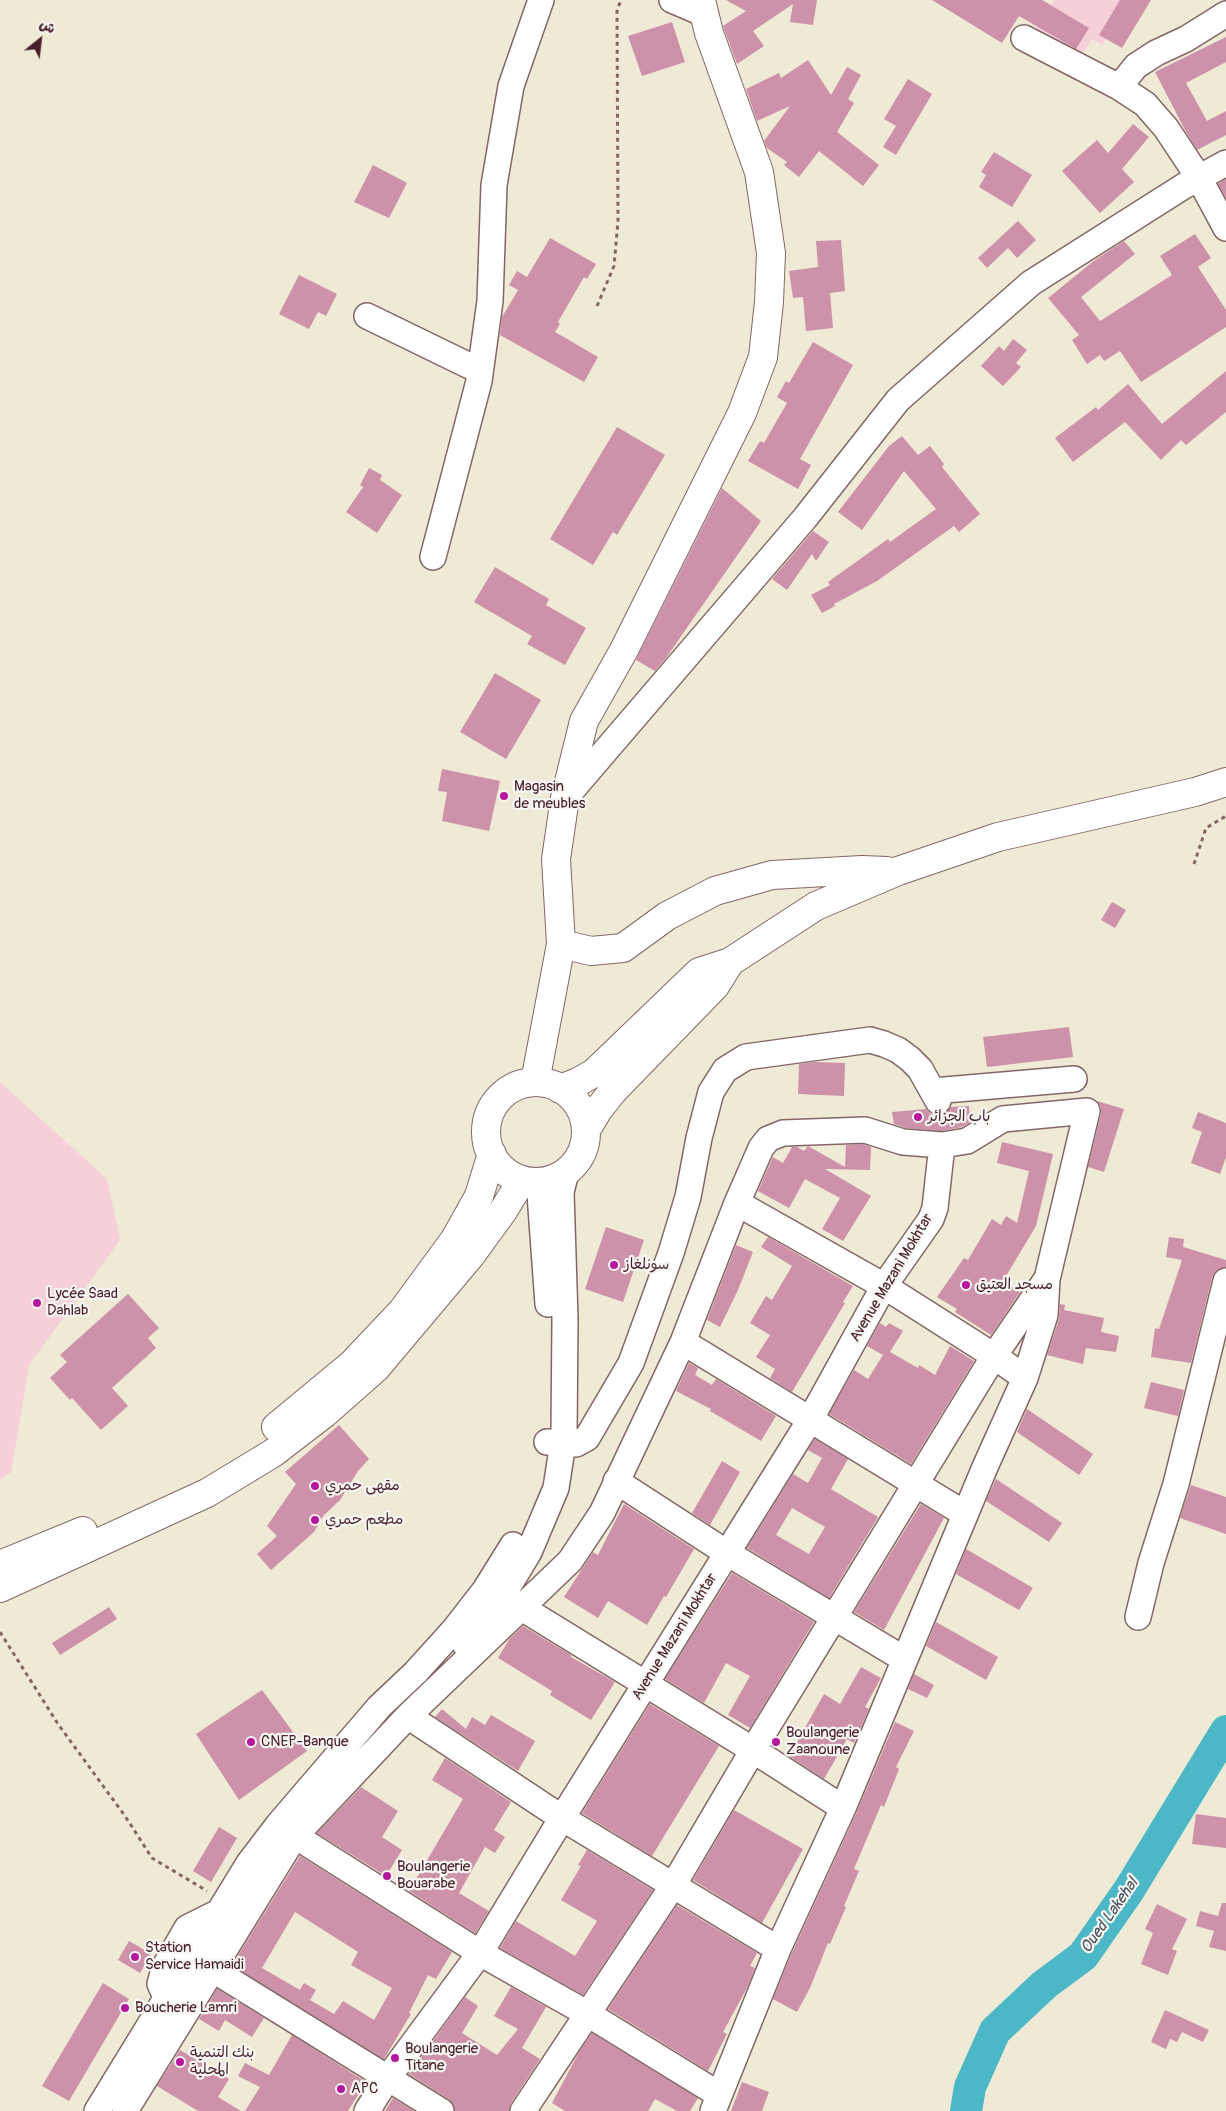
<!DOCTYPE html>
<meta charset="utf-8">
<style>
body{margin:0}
#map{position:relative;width:1226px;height:2111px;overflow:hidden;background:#efead5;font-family:Pangolin,"Playpen Sans Arabic",sans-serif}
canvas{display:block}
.north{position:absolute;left:15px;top:15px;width:50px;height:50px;-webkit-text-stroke:4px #f6f6f2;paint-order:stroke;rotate:29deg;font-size:14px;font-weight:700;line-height:20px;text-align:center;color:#4a1f2b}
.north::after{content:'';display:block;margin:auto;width:18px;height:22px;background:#4a1f2b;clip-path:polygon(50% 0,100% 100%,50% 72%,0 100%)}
</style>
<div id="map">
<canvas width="1226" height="2111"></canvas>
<div class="north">ش</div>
</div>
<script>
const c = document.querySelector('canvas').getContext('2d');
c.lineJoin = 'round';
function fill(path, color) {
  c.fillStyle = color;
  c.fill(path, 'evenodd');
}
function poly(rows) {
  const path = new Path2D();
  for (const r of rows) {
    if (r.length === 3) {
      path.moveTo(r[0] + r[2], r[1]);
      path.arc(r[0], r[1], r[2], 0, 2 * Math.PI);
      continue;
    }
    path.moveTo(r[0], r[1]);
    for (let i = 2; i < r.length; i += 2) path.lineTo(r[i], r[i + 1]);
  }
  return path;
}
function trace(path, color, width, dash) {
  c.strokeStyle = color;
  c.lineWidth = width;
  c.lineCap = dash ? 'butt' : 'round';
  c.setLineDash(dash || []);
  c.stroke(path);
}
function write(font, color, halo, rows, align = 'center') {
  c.font = font + ' Pangolin,"Playpen Sans Arabic",sans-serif';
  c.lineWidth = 4.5;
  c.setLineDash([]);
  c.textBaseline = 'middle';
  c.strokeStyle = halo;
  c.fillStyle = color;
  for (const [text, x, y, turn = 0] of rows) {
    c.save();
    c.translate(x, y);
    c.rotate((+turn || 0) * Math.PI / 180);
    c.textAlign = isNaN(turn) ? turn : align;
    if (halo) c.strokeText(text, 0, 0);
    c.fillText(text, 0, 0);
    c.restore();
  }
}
const built = poly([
 [1054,0,1130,0,1102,45,1092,39,1077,62,1033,35],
 [0,1082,107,1179,120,1240,29,1365,11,1472,0,1480]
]);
const river = poly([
 [966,2111,970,2087,995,2031,1044,1985,1083,1956,1129,1890,1226,1731]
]);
const building = poly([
 [726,0,817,0,813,25,790,22,793,4,753,31,764,46,737,64,723,26,746,11],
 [932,0,1042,0,1089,28,1076,49,1019,16,1002,43],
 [1120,0,1151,0,1122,48,1099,35],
 [672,22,685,62,642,76,628,36],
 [1226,37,1226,62,1186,83,1207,121,1226,111,1226,135,1197,150,1186,132,1155,72],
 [808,60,831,95,847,67,861,75,848,99,854,103,837,132,879,165,863,186,819,151,799,177,784,165,787,162,767,148,764,141,790,106,757,121,746,89,779,73,781,78],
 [908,79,932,94,896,155,883,147,896,126,884,119],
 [1133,124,1149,137,1122,169,1134,182,1100,213,1062,171,1097,140,1108,153],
 [994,152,1032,175,1012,207,979,187,986,175,981,172],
 [373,165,407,183,389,218,354,202],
 [1226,179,1226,198,1218,184],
 [1018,221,1036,240,1017,258,1008,248,987,268,978,258],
 [1195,234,1211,258,1198,267,1226,310,1226,327,1141,382,1120,351,1104,361,1100,355,1087,364,1072,340,1079,335,1048,298,1095,260,1124,241,1135,254,1081,297,1100,321,1172,275,1160,256],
 [550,238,596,264,587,279,584,277,558,322,560,324,555,332,598,357,584,382,500,335,502,317,518,290,509,285,517,271,527,277],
 [841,240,845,291,830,293,833,328,806,331,803,297,793,298,789,271,818,267,816,241],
 [299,275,337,294,326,316,318,312,309,329,279,314],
 [1013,339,1027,350,1016,363,1021,367,1003,386,981,366,999,346,1004,351],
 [813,342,853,365,800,459,811,465,798,489,748,461,760,441,764,443,787,403,777,397,786,381,789,383],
 [1226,371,1226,412,1186,445,1181,440,1161,460,1125,422,1073,462,1055,438,1096,407,1098,410,1128,384,1162,424],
 [617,427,665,455,617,535,613,532,593,565,550,539],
 [902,436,918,455,930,446,944,464,942,467,980,514,959,532,954,526,877,581,834,604,835,606,822,613,811,595,830,585,828,582,888,539,890,542,936,509,904,471,862,530,838,512,889,446],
 [369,468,382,475,380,480,402,495,377,533,346,512,363,487,360,485],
 [722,488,761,521,666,658,655,671,636,660],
 [813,531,829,542,816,561,812,554,787,590,772,579],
 [495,567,549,599,546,605,586,628,565,665,527,644,532,636,474,602],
 [495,673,541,700,506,759,460,732],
 [442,769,500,781,489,831,442,821,447,792,438,791],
 [1112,902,1126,910,1115,928,1101,920],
 [1069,1027,1073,1057,987,1067,983,1037],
 [814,1062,845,1063,844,1096,798,1094,799,1064],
 [1097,1101,1124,1109,1104,1172,1088,1167,1101,1114,1101,1107],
 [969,1106,970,1122,962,1127,941,1131,906,1128,894,1124,892,1112,926,1109,931,1114,938,1115,945,1113,951,1107],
 [1198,1112,1226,1123,1226,1157,1220,1174,1191,1163,1202,1132,1192,1128],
 [1002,1142,1053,1154,1036,1226,1003,1281,1020,1292,991,1335,955,1312,957,1309,937,1297,964,1258,968,1260,992,1219,1001,1225,1006,1216,1017,1223,1029,1171,997,1163],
 [863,1144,871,1147,870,1170,825,1169,871,1196,843,1241,822,1229,840,1198,805,1179,789,1208,758,1191,773,1157,783,1163,792,1147,797,1147,804,1151,808,1146,845,1167,846,1145],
 [606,1227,644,1240,623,1302,585,1289],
 [768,1237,853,1286,843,1302,845,1303,792,1392,770,1378,775,1369,756,1357,770,1335,750,1323,766,1296,772,1300,792,1266,761,1247],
 [1169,1237,1184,1239,1183,1247,1226,1260,1226,1267,1216,1271,1212,1278,1191,1363,1151,1357,1155,1328,1159,1329,1182,1260,1166,1257],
 [736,1245,753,1252,738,1290,720,1327,707,1320],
 [128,1294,159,1328,148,1338,156,1348,112,1388,128,1406,101,1430,72,1398,70,1400,50,1378,67,1362,60,1355],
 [1060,1304,1065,1305,1064,1310,1104,1318,1101,1332,1119,1336,1116,1352,1086,1348,1083,1364,1047,1355,1059,1319],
 [880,1323,886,1327,889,1323,903,1331,890,1352,918,1368,919,1365,935,1375,950,1346,974,1361,911,1464,829,1414,854,1370,868,1379,883,1355,867,1346],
 [689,1363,698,1368,695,1375,712,1385,716,1379,776,1416,761,1441,710,1411,711,1409,676,1391],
 [1151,1382,1184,1390,1178,1416,1144,1408],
 [1027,1409,1093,1454,1079,1475,1017,1432],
 [339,1425,369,1459,358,1471,340,1500,323,1516,314,1532,271,1570,257,1554,277,1536,267,1526,296,1484,285,1472],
 [815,1439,848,1459,831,1489,878,1517,829,1598,747,1548,793,1474,808,1483,822,1458,808,1450],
 [792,1508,825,1527,809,1554,776,1535],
 [722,1461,740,1472,710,1525,692,1513],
 [996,1479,1062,1523,1049,1542,986,1501],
 [1191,1485,1226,1497,1226,1534,1180,1518],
 [624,1504,694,1549,666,1597,664,1596,647,1625,608,1601,598,1618,564,1597,593,1552,598,1555],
 [921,1504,944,1518,884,1630,854,1612],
 [966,1549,1033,1588,1019,1610,956,1574],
 [732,1573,814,1622,750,1728,728,1715,750,1676,726,1663,704,1703,665,1679],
 [109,1607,117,1619,60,1655,52,1643],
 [936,1622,998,1657,986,1680,926,1646],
 [523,1626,571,1655,571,1657,615,1682,591,1720,550,1695,552,1691,498,1658,510,1638],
 [861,1667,881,1678,865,1707,869,1709,854,1743,847,1739,824,1779,789,1756,824,1694,840,1704],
 [914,1674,934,1685,927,1698,908,1689],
 [262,1690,307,1751,239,1800,196,1734],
 [650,1704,719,1746,652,1856,582,1813],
 [442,1709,466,1729,472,1717,485,1725,491,1715,535,1741,518,1771,435,1717],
 [895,1722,914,1731,896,1767,899,1769,884,1807,881,1805,854,1869,859,1871,844,1906,846,1907,830,1944,828,1943,810,1988,797,2012,773,1999,791,1955,856,1814],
 [445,1758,511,1802,494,1830,505,1837,495,1853,485,1847,459,1893,489,1911,475,1933,409,1891,463,1799,432,1780],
 [361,1787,398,1811,382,1837,402,1850,386,1876,317,1833],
 [734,1810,803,1849,762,1923,693,1880],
 [1196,1814,1226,1818,1226,1848,1192,1844],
 [219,1827,237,1838,211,1882,193,1871],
 [587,1850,653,1890,583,1995,500,1948,516,1921,575,1956,597,1921,561,1900,581,1866,578,1865],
 [300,1856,452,1952,436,1979,428,1975,409,2013,411,2014,384,2059,232,1965],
 [295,1912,358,1952,351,1965,392,1988,374,2020,343,2001,334,2014,310,2000,316,1990,304,1983,300,1990,262,1968],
 [1222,1903,1226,1903,1226,1951,1209,1947,1214,1931,1196,1926,1200,1911,1218,1916],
 [1157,1904,1187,1919,1172,1949,1177,1951,1168,1975,1141,1964,1153,1933,1145,1929],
 [677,1905,757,1953,750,1966,755,1968,748,1986,723,2032,727,2034,708,2071,608,2009],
 [129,1941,151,1954,140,1973,118,1960],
 [103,1983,129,1999,69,2101,42,2086],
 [511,1987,546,2007,522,2048,540,2059,511,2103,509,2111,455,2111,453,2104,449,2099,409,2074,465,1997,478,2006,462,2033,497,2055,518,2029,494,2016],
 [217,1989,264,2018,252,2037,225,2020,219,2031,199,2019],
 [1165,2010,1209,2030,1203,2042,1182,2032,1177,2042,1170,2039,1166,2049,1151,2042],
 [592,2033,698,2098,690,2111,677,2111,655,2099,648,2111,565,2111,552,2103,579,2052],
 [292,2035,366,2082,348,2111,245,2111,260,2087,238,2076,245,2063,269,2075],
 [180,2050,229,2079,218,2097,241,2111,198,2111,157,2086],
 [742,2082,769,2092,762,2111,731,2111],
 [393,2098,414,2111,385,2111]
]);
const path = poly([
 [597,306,614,266,618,221,617,8,622,0],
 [1194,864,1206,828,1226,816],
 [0,1632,58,1724,125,1816,152,1858,207,1891]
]);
const minor = poly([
 [672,0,705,14],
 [1226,14,1186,39,1156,53,1136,66,1119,87,1145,104,1166,128,1199,178,1226,228],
 [1024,38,1119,87],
 [367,316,480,371],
 [433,557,479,381,490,301,494,185,511,86,541,0],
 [565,798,805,518,898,400,1031,283,1184,186,1226,163],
 [933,1091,1074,1079],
 [532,1182,540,1194,548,1304],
 [737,1203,884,1286,994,1356,1025,1378],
 [683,1342,965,1514],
 [547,1442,576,1444,587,1438,631,1363,671,1253,688,1197,699,1138,711,1092,725,1070,746,1057,870,1040,884,1044,898,1050,910,1059,920,1069,938,1101],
 [616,1481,727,1553,904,1659],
 [522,1608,753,1750,843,1808],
 [1138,1617,1151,1563,1176,1484,1226,1281],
 [465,1644,500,1600,529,1552,556,1488,564,1436,565,1319,561,1192,566,1172],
 [408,1716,562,1818,778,1949],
 [281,1827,480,1953,588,2014,718,2094],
 [295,1836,408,1716,570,1561,602,1513,683,1342,737,1203,761,1148,768,1139,783,1133,865,1130,903,1142,942,1145,967,1141,1003,1119,1087,1111,1047,1279,1045,1315,1025,1378,985,1467,843,1808,778,1949,713,2111],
 [199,1961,441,2111],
 [167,1999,160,1984,165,1966,187,1928,219,1912],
 [97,2111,249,1863,278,1825,379,1707,415,1673,454,1630,485,1590,513,1545],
 [125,2111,295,1836,305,1823],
 [367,2111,387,2079,480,1953,562,1818,810,1420,884,1286,931,1219,935,1208,942,1145],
 [523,2111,674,1884,753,1750,994,1356,1046,1280]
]);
const major = poly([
 [535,1082,561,944,556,859,565,798,584,721,624,650,742,413,763,357,769,302,771,253,759,172,709,33,701,0]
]);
const highway = poly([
 [561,944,591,951,623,948,667,916,715,891,772,875,862,870,887,871],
 [536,1132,50],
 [560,1089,578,1082,594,1073,699,972,730,962,816,906,898,871,998,837,1195,792,1226,782],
 [586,1130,598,1110,613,1091,715,986,730,962],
 [276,1427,352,1364,403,1310,455,1239,479,1196,492,1154],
 [0,1565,83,1531],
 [0,1588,207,1493,273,1453,325,1413,376,1368,471,1255,503,1211,522,1180]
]);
const markers = [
 [504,796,5,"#b5179e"],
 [918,1117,5,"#b5179e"],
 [614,1265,5,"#b5179e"],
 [966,1285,5,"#b5179e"],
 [37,1303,5,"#b5179e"],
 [315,1486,5,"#b5179e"],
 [315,1520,5,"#b5179e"],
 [251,1742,5,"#b5179e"],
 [776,1742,5,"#b5179e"],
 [387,1876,5,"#b5179e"],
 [135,1957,5,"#b5179e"],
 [125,2008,5,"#b5179e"],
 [395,2058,5,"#b5179e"],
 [180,2062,5,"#b5179e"],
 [341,2089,5,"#b5179e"]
];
const poiNames = [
 ["Magasin",514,787],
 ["de meubles",514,804],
 ["باب الجزائر",928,1117],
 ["سونلغاز",624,1265],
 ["مسجد العتيق",976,1285],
 ["Lycée Saad",47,1294],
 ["Dahlab",47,1311],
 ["مقهى حمري",325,1486],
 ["مطعم حمري",325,1520],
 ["Boulangerie",786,1733],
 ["Zaanoune",786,1750],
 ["CNEP-Banque",261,1742],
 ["Boulangerie",397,1867],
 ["Bouarabe",397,1884],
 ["Station",145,1948],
 ["Service Hamaidi",145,1965],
 ["Boucherie Lamri",135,2008],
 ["Boulangerie",405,2049],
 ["Titane",405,2066],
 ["بنك التنمية",190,2053],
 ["المحلية",190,2070],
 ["APC",351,2089]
];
const streetNames = [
 ["Avenue Mazani Mokhtar",892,1278,-59],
 ["Avenue Mazani Mokhtar",675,1637,-58]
];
const waterNames = [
 ["Oued Lakehal",1110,1916,-55]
];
fill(built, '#f6cfd8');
trace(river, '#4bb7c7', 32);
fill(building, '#cd91aa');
trace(minor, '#846666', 28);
trace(major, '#846666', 30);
trace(highway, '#846666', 30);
trace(path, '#846666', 3, [4, 4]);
trace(minor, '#fff', 25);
trace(major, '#fff', 28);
trace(highway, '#fff', 28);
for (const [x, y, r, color] of markers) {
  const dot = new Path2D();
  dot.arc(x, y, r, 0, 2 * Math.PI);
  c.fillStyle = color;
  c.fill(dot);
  trace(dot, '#f6f6f2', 2);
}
write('15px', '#4a1f2b', '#f6f6f2', poiNames, 'left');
write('15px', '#4a1f2b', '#f6f6f2', streetNames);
write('italic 16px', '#4a5462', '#f6f6f2', waterNames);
</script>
